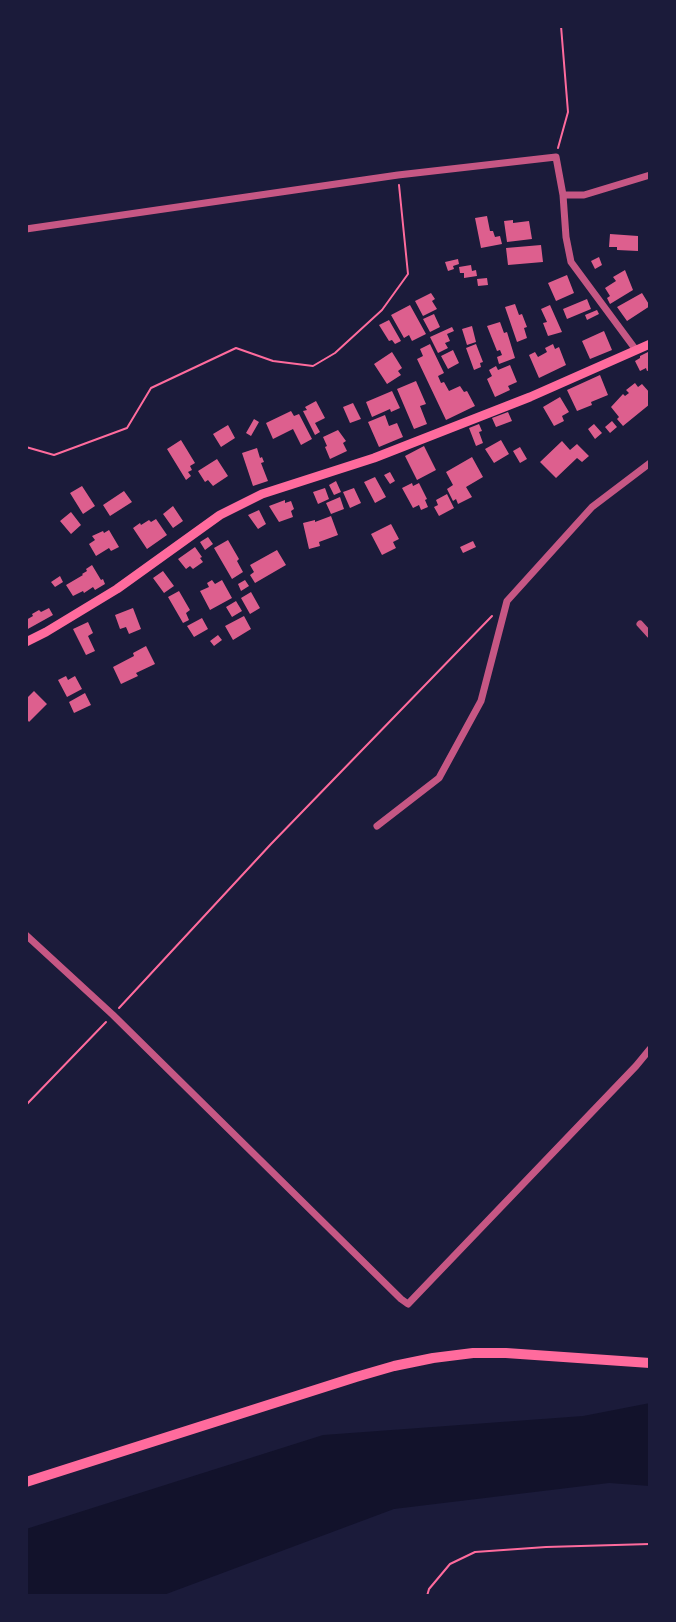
<!DOCTYPE html>
<style>
body{margin:0}
#map{position:relative;width:676px;height:1622px;overflow:hidden;background:#1b1b3a;font-family:"Varela Round",sans-serif}
canvas{display:block}
.frame{position:absolute;inset:0;border:28px solid #1b1b3a;pointer-events:none}
</style>
<div id="map">
<canvas width="676" height="1622"></canvas>
<div class="frame"></div>
</div>
<script>
const c = document.querySelector('canvas').getContext('2d');
c.lineJoin = 'round';
function fill(path, color) {
  c.fillStyle = color;
  c.fill(path, 'evenodd');
}
function poly(rows) {
  const path = new Path2D();
  for (const r of rows) {
    path.moveTo(r[0], r[1]);
    for (let i = 2; i < r.length; i += 2) path.lineTo(r[i], r[i + 1]);
  }
  return path;
}
function trace(path, color, width, dash) {
  c.strokeStyle = color;
  c.lineWidth = width;
  c.lineCap = dash ? 'butt' : 'round';
  c.setLineDash(dash || []);
  c.stroke(path);
}
const water = poly([
 [650,1403,650,1486,609,1483,394,1509,161,1596,26,1596,26,1529,323,1435,583,1416]
]);
const building = poly([
 [487,216,490,231,493,231,495,237,500,236,502,244,481,248,475,218],
 [513,220,513,223,529,221,532,239,507,242,504,221],
 [610,234,638,236,638,251,617,250,617,247,609,247],
 [541,245,543,262,508,265,506,248],
 [599,257,602,265,595,269,591,261],
 [458,259,459,264,453,266,454,269,448,271,445,262],
 [471,265,472,271,476,270,477,276,464,278,464,273,460,273,459,267],
 [625,270,633,290,610,304,607,298,610,296,605,288,616,281,613,277],
 [567,275,574,293,556,301,548,283],
 [487,278,488,285,478,286,477,279],
 [431,293,435,299,432,301,437,309,423,316,415,301],
 [642,293,650,306,627,321,617,307],
 [587,299,591,309,567,319,563,309],
 [515,304,519,315,522,314,527,327,524,328,527,338,517,342,505,307],
 [410,305,426,334,412,341,409,335,404,338,391,315],
 [550,305,562,332,548,336,543,323,547,322,541,309],
 [597,310,599,314,587,320,585,315],
 [434,314,440,327,430,332,423,319],
 [389,320,401,341,395,344,392,340,389,341,379,325],
 [500,322,504,333,507,332,515,358,499,364,497,357,502,355,500,350,497,351,487,326],
 [472,326,476,342,467,345,462,329],
 [452,327,454,331,447,334,450,341,445,343,448,348,438,353,430,337],
 [604,331,612,350,590,359,582,341],
 [430,344,444,373,438,376,441,383,444,382,449,391,460,386,464,392,467,391,475,406,446,420,417,359,423,356,420,349],
 [476,344,483,362,480,363,481,367,474,370,466,348],
 [553,344,555,349,559,347,566,365,539,378,529,355,535,352,538,357,547,352,545,348],
 [453,350,459,363,448,369,441,356],
 [650,351,650,370,647,371,646,368,640,371,635,361,640,358,640,356],
 [392,352,402,368,398,371,401,375,387,384,374,364],
 [510,365,517,382,508,386,510,390,495,397,487,379,492,376,489,370,496,366,498,370],
 [600,375,608,395,591,402,592,405,577,411,567,390],
 [416,381,426,404,420,406,427,424,414,429,397,389],
 [635,383,638,387,642,384,650,393,650,404,623,426,617,419,619,417,611,407,623,394,625,396,629,393,626,390],
 [392,391,400,408,391,412,390,409,372,417,366,402],
 [560,397,569,412,562,416,564,421,554,426,543,407],
 [316,401,325,418,315,423,320,432,315,435,303,411,307,410,305,407],
 [353,403,361,419,350,423,343,407],
 [291,411,294,416,299,414,312,439,301,445,293,429,273,439,266,423],
 [508,412,512,421,496,427,492,418],
 [385,415,389,426,397,423,403,437,379,447,368,422],
 [254,419,259,422,251,436,246,433],
 [612,421,617,427,610,433,605,427],
 [479,424,482,431,479,432,483,443,476,446,469,428],
 [594,424,602,433,595,439,588,429],
 [228,425,235,438,221,447,213,434],
 [338,430,346,441,343,443,347,451,330,459,325,447,327,446,323,437],
 [181,440,195,463,190,466,192,470,188,472,191,476,186,480,167,449],
 [501,440,509,454,494,463,485,449],
 [562,441,570,450,577,444,589,456,582,462,577,458,556,478,540,462],
 [424,446,436,470,417,480,405,456],
 [520,447,527,459,520,463,513,451],
 [257,448,260,458,262,457,264,462,261,463,268,481,253,486,242,453],
 [472,457,483,477,466,487,472,497,458,504,456,499,453,501,447,489,453,485,446,472],
 [217,459,228,476,213,486,208,480,205,482,198,471],
 [390,472,395,481,390,484,384,475],
 [375,477,386,497,375,503,364,482],
 [336,481,341,492,334,495,329,485],
 [412,483,413,486,419,483,427,499,425,500,428,507,421,510,419,505,413,508,402,488],
 [82,486,95,506,83,514,70,493],
 [325,488,329,499,318,504,313,492],
 [354,488,361,503,350,508,343,492],
 [124,491,132,502,110,516,103,505],
 [447,494,454,508,439,516,434,507,438,505,436,500],
 [340,497,344,509,331,514,326,503],
 [285,500,285,503,291,501,294,509,291,511,293,517,279,522,269,506],
 [173,506,183,521,173,528,163,514],
 [259,510,266,524,258,529,248,515],
 [71,512,81,525,71,534,60,521],
 [331,516,338,535,319,542,320,546,309,549,303,523,315,520,315,522],
 [156,519,167,535,147,549,133,528,140,523,141,525,149,520,151,522],
 [391,524,399,539,393,542,396,548,382,555,371,534],
 [109,530,119,547,111,551,109,548,96,556,89,544,95,540,92,536,103,531,104,533],
 [208,537,213,544,205,550,200,542],
 [228,540,239,559,237,561,243,572,232,579,214,548],
 [473,541,476,547,463,553,460,547],
 [195,547,202,557,200,558,203,562,193,569,190,566,186,569,178,559],
 [277,550,286,565,255,583,250,575,254,572,250,565],
 [92,565,101,580,103,579,105,584,95,590,93,587,84,593,83,591,73,596,66,585,83,575,82,574,87,571,86,569],
 [163,571,174,586,164,593,153,578],
 [60,576,63,582,55,587,51,582],
 [212,580,215,584,222,580,232,598,210,610,200,591,209,587,207,583],
 [245,580,249,586,241,591,238,584],
 [179,591,190,610,186,613,189,620,183,623,168,597],
 [251,592,260,608,250,614,241,598],
 [236,601,242,611,232,617,226,607],
 [49,608,53,615,26,630,26,620,33,616,32,614,39,610,41,612],
 [133,608,141,629,129,634,126,627,120,629,115,615],
 [244,616,251,629,233,640,225,626],
 [202,618,208,629,194,637,187,626],
 [88,622,93,633,88,636,95,651,86,655,73,629],
 [218,635,222,640,214,646,210,641],
 [146,646,155,664,136,673,138,676,121,684,113,667,134,656,133,653],
 [66,676,68,680,75,676,82,689,67,697,58,680],
 [34,691,47,704,29,722,26,718,26,699],
 [85,693,91,705,74,713,69,702]
]);
const path = poly([
 [558,148,568,112,561,26],
 [26,447,54,455,127,428,151,388,236,348,273,361,313,366,335,353,382,310,408,274,399,185],
 [119,1008,271,844,492,616],
 [26,1105,106,1022],
 [427,1596,429,1589,450,1564,475,1552,546,1547,650,1544]
]);
const minor = poly([
 [563,195,584,195,650,175],
 [26,229,398,175,556,157,563,195,566,237,571,262,636,350],
 [640,624,650,635],
 [377,826,439,778,481,701,507,601,592,507,650,463],
 [26,935,113,1015,401,1299,408,1304,636,1066,650,1049]
]);
const secondary = poly([
 [26,642,46,632,117,589,220,515,262,494,374,458,530,397,650,344]
]);
const primary = poly([
 [26,1482,356,1377,394,1366,433,1358,473,1353,506,1353,650,1363]
]);
fill(water, '#12122b');
fill(building, '#dd5f8e');
trace(path, '#ff6b9d', 2);
trace(minor, '#c65784', 7);
trace(secondary, '#ff6b9d', 9);
trace(primary, '#ff6b9d', 10);
</script>
